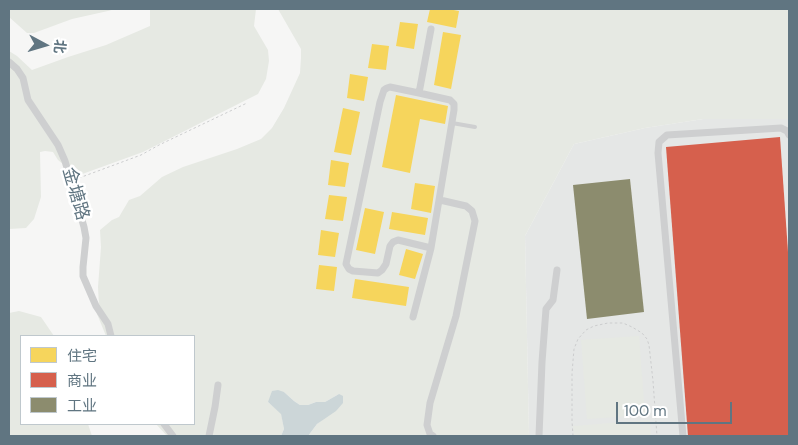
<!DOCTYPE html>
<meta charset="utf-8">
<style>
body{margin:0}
#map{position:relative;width:798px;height:445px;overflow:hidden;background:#f6f6f5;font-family:"DM Sans","Noto Sans SC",sans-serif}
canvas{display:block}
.frame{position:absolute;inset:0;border:10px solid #607581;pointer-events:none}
.legend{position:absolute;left:20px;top:335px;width:175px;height:90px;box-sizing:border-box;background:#fff;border:1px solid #bfc8cd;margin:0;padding:6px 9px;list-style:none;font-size:15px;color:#607581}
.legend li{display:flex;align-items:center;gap:10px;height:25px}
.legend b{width:25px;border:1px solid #bfc8cd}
.north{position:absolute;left:20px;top:20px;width:50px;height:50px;-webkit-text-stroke:4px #fff;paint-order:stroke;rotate:96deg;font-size:14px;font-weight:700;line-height:20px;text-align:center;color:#607581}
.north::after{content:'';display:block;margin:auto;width:18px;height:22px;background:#607581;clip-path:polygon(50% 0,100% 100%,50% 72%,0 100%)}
.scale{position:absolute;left:616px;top:402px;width:116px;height:22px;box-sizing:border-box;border:2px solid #607581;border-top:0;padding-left:6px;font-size:15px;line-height:18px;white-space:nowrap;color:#607581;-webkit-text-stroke:4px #fff;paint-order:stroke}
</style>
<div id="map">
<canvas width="798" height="445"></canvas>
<div class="frame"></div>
<ul class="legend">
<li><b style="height:14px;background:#f6d55c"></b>住宅</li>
<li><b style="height:14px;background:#d6604d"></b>商业</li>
<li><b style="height:14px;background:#8c8c6e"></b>工业</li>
</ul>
<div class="north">北</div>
<div class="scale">100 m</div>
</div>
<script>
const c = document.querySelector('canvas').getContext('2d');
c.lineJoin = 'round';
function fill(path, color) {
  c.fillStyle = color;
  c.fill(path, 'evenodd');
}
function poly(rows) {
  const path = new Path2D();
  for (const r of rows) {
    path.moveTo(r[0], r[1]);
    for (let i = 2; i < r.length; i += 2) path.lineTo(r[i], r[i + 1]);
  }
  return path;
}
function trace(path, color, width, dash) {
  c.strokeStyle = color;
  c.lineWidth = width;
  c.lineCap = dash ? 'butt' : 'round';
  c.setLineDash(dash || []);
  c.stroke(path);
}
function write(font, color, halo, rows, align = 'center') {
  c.font = font + ' "DM Sans","Noto Sans SC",sans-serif';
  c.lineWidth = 5;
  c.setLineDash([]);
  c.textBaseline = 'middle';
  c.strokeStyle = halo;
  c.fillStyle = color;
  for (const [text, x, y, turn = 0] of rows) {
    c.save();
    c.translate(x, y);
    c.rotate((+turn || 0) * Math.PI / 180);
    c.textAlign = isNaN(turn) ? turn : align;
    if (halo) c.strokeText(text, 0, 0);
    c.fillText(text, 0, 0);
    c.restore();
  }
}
const built = poly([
 [703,119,789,119,789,436,529,436,525,236,574,144,645,128]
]);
const green = poly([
 [9,9,115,9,108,11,72,19,34,33,27,33,9,17],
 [150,9,256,9,254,26,268,50,269,61,266,79,258,94,143,152,74,177,66,174,64,165,58,160,53,152,45,151,40,152,41,197,34,219,26,228,9,229,9,51,17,56,32,70,68,57,106,45,150,26],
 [278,9,789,9,789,119,703,119,645,128,574,144,525,236,529,436,308,436,317,424,324,418,339,394,325,402,316,402,308,405,300,405,294,401,284,392,268,402,281,413,284,429,281,436,167,436,156,424,194,424,194,336,106,336,95,309,99,306,98,287,101,247,100,230,112,220,119,217,129,200,140,196,162,177,183,167,237,149,261,139,272,128,284,108,300,73,301,58,301,49],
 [19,311,41,317,54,336,21,336,21,424,88,424,92,436,9,436,9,313],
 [639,336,645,415,587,419,581,340],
 [650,420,651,436,574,436,573,426]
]);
const water = poly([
 [278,390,284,392,294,401,300,405,308,405,316,402,325,402,339,394,343,396,343,403,336,411,317,424,308,436,281,436,284,429,281,414,268,402,272,391]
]);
const homes = poly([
 [430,9,448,9,459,11,456,28,427,22],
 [400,22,418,24,414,49,396,46],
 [443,32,461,35,451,89,434,85],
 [372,44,389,46,386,70,368,68],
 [350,74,368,77,364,101,347,98],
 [396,95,448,106,445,124,420,119,410,173,382,167],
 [343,108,360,112,351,155,334,152],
 [331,160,349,163,345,187,328,185],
 [415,183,435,186,431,213,411,209],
 [329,195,347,197,343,221,325,219],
 [365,208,384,212,375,254,356,250],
 [392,212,428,218,425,235,389,229],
 [321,230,339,233,335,257,318,255],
 [406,249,423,254,415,279,399,275],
 [319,265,337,267,334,291,316,289],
 [355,279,409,287,406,306,352,298]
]);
const shops = poly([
 [780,137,789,266,789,436,688,436,666,147]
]);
const industry = poly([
 [630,179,644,312,587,319,573,185]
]);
const path = poly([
 [79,178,141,155,159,145,247,103],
 [573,436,572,421,572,373,574,349,578,339,586,330,594,326,608,323,623,323,632,327,642,333,647,339,649,345,653,381,657,436]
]);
const service = poly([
 [452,123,475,127]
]);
const minor = poly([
 [9,62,17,69,23,78,28,100,58,145,65,161,84,227,86,238,83,267,83,276,96,306,108,324,111,336],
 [419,93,450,100,454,104,454,110,431,248,398,240,393,242,390,246,386,264,382,270,378,273,353,271,349,269,346,264,380,102,384,90,387,88,390,87,419,93,431,29],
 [413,317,431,248],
 [164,424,173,436],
 [209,436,215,407,218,385],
 [433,436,430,434,427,425,430,403,456,316,475,221,472,211,466,206,440,200],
 [539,436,542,362,546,309,553,300,557,270],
 [683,436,658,153,659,142,667,135,781,128,787,131,789,135]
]);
const streetNames = [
 ["金塘路",75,194,74]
];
fill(built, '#e5e7e6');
fill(green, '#e6e9e3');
fill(water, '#ccd6d8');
fill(homes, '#f6d55c');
fill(shops, '#d6604d');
fill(industry, '#8c8c6e');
trace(path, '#cccdce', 1, [2.5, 2.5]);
trace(service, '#cecfd0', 4);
trace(minor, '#cecfd0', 7);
write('18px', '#607581', '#fff', streetNames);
</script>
